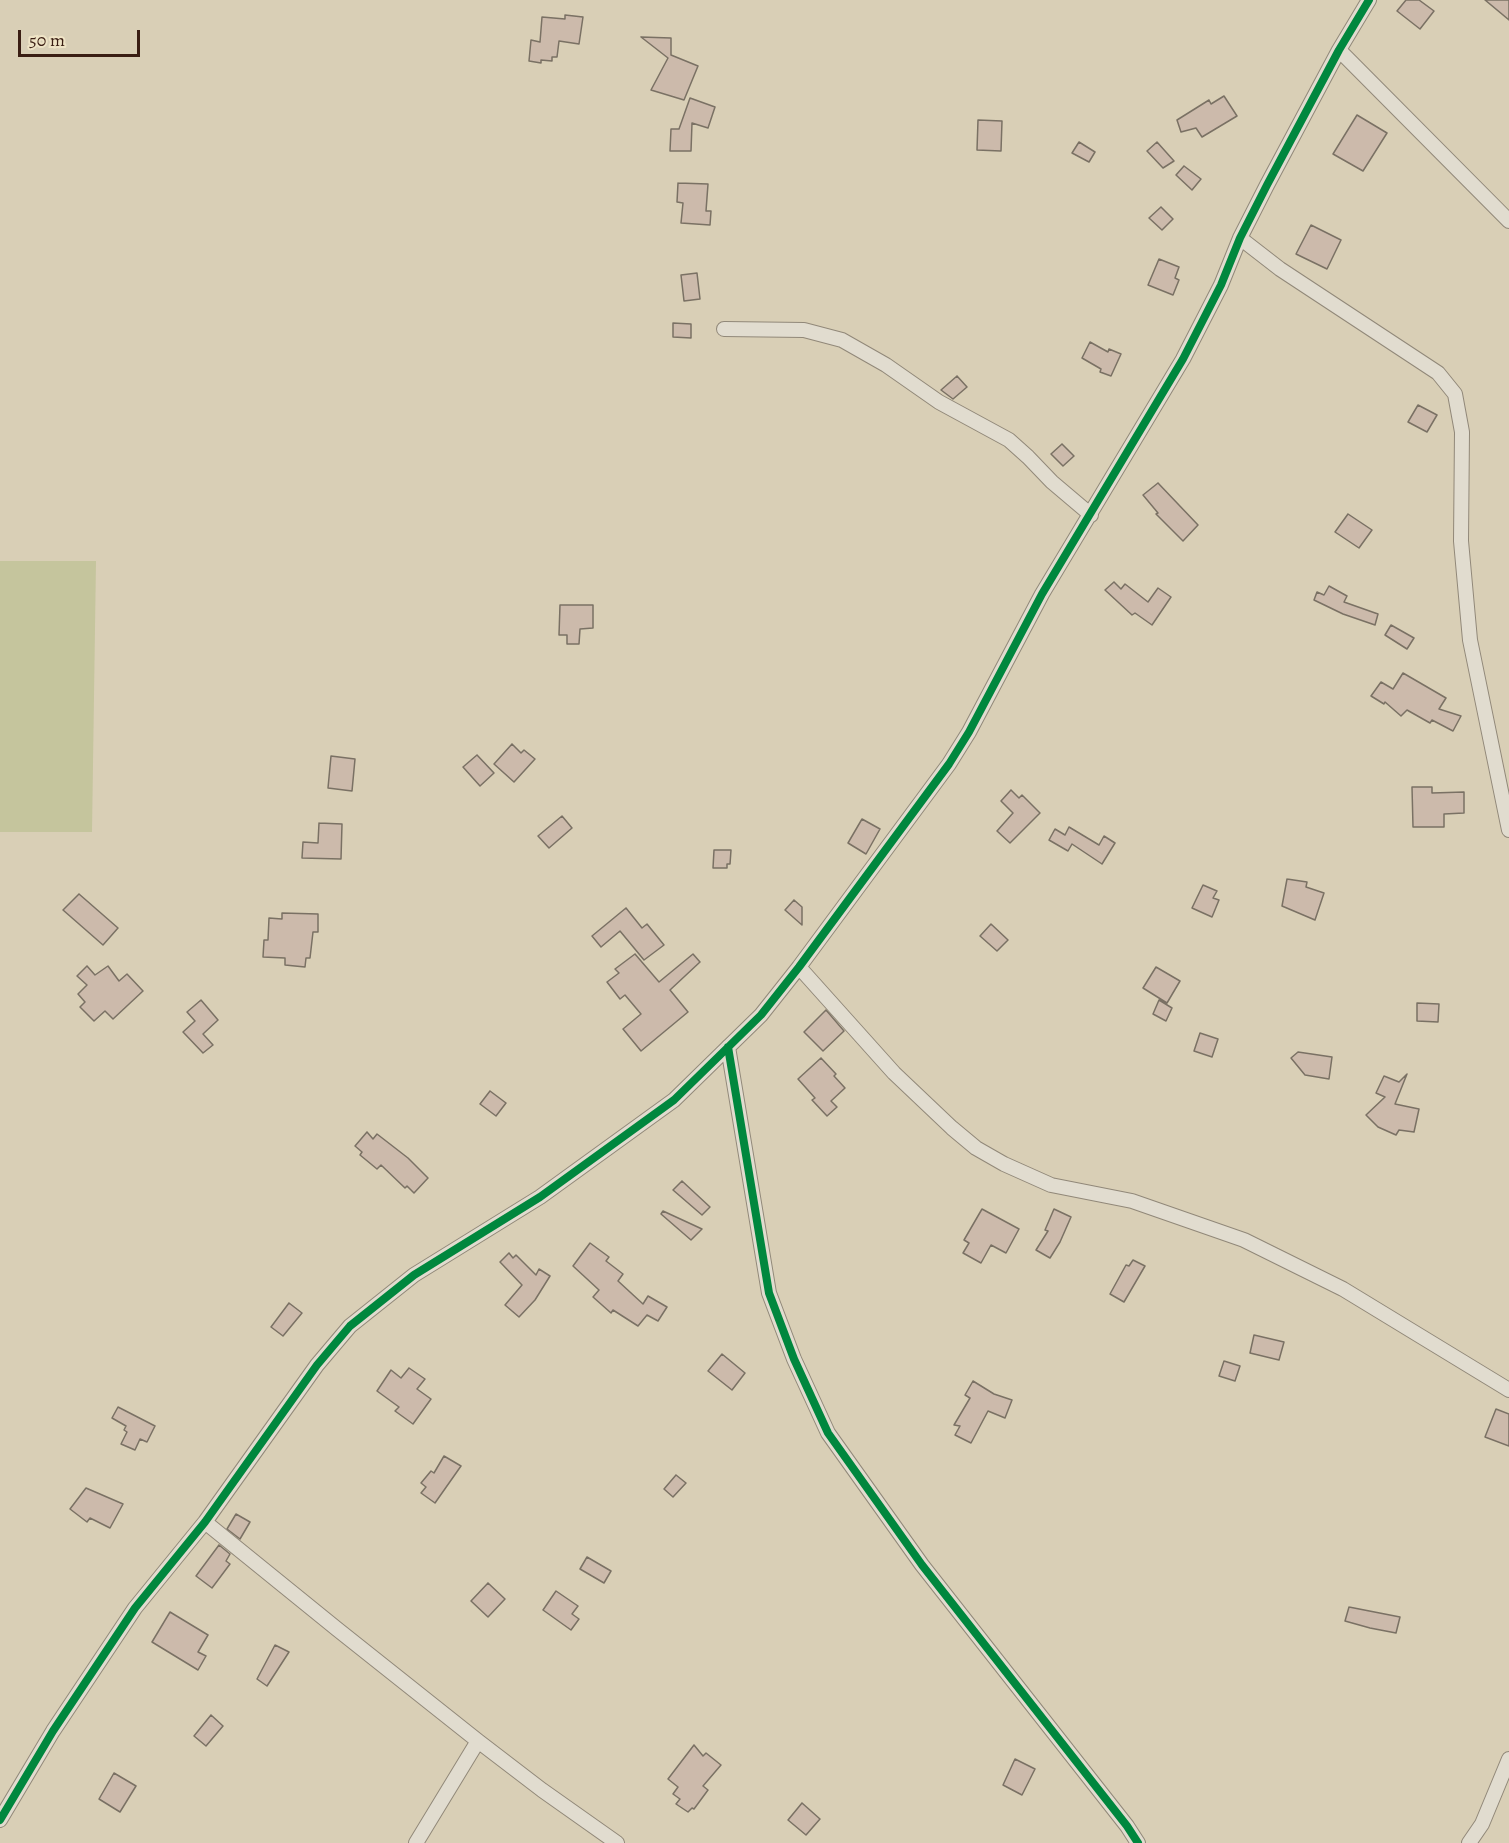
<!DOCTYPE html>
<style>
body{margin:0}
#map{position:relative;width:1509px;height:1843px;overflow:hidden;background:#d9cfb6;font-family:Alegreya,serif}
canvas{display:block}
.scale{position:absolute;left:18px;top:30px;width:122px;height:27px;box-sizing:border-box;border:3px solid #3a1e13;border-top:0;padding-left:8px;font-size:18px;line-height:21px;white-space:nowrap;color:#3a1e13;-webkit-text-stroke:4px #efe4c6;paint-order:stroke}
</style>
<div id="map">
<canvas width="1509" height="1843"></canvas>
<div class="scale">50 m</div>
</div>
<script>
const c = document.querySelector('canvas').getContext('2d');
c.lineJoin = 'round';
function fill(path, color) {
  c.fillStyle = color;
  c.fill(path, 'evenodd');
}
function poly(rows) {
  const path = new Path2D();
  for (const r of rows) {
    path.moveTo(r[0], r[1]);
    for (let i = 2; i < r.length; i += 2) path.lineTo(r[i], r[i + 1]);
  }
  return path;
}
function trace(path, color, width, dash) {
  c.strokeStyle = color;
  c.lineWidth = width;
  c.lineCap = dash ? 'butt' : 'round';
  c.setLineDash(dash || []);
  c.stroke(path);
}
const green = poly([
 [0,561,96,561,92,832,0,832]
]);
const building = poly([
 [1406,0,1419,0,1434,11,1420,29,1397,11,1406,0],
 [1485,0,1509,0,1509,20,1485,0],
 [565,15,583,17,579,44,559,41,557,57,552,57,552,61,541,60,541,63,529,61,531,40,540,42,542,17,565,19,565,15],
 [641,37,671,38,671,55,698,66,684,100,651,90,668,58,641,37],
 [1224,96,1237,116,1202,137,1196,128,1181,132,1177,120,1209,100,1211,104,1224,96],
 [690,98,715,107,708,128,692,123,691,151,670,151,671,129,679,129,690,98],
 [1357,115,1387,133,1363,171,1333,154,1357,115],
 [978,120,1002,121,1001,151,977,150,978,120],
 [1079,142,1095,152,1089,162,1072,153,1079,142],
 [1157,142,1174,161,1163,168,1147,151,1157,142],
 [1184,166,1201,179,1192,190,1176,175,1184,166],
 [678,183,708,184,706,211,711,211,710,225,681,223,683,203,677,202,678,183],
 [1161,207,1173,219,1162,230,1149,218,1161,207],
 [1311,225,1341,240,1327,269,1296,254,1311,225],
 [1159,259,1179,267,1175,278,1179,280,1173,295,1148,285,1159,259],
 [697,273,700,299,684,301,681,275,697,273],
 [673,323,691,324,691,338,673,337,673,323],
 [1090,342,1108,352,1109,349,1121,354,1111,376,1100,372,1101,369,1082,358,1090,342],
 [957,376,967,387,953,399,941,390,957,376],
 [1418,405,1437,415,1427,432,1408,422,1418,405],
 [1062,444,1074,456,1063,466,1051,454,1062,444],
 [1158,483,1198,525,1183,541,1156,514,1158,513,1143,495,1158,483],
 [1348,514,1372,530,1359,548,1335,532,1348,514],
 [1114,582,1121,589,1125,584,1148,602,1158,588,1171,597,1152,625,1135,613,1132,615,1105,590,1114,582],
 [1329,586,1347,596,1344,602,1378,614,1375,625,1343,614,1314,600,1317,592,1324,595,1329,586],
 [560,605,593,605,593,628,580,629,579,644,567,644,567,635,559,635,560,605],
 [1391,625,1414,638,1407,649,1385,635,1391,625],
 [1403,673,1446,698,1439,709,1461,716,1453,731,1432,720,1430,723,1407,710,1401,716,1385,702,1384,704,1371,696,1381,682,1393,689,1403,673],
 [512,744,521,753,524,750,535,759,514,782,494,764,512,744],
 [477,755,494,773,480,786,463,767,477,755],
 [331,756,355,759,352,791,328,788,331,756],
 [1412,787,1432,787,1432,793,1464,792,1464,813,1444,814,1444,827,1413,827,1412,787],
 [1011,790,1019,798,1022,795,1040,813,1010,843,997,831,1013,813,1001,801,1011,790],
 [562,816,572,828,549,848,538,836,562,816],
 [862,819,880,829,866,854,848,843,862,819],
 [319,823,342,824,341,859,302,858,303,842,318,843,319,823],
 [1069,827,1099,845,1104,836,1115,843,1102,864,1072,844,1068,851,1049,840,1055,829,1065,835,1069,827],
 [714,850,731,850,730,864,727,864,727,868,713,868,714,850],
 [1287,879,1307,882,1306,887,1324,893,1315,920,1282,906,1287,879],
 [1203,885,1217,891,1213,898,1219,900,1212,917,1192,908,1203,885],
 [79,894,118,928,103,945,63,910,79,894],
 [794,900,802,907,802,925,785,910,794,900],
 [626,908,642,928,647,924,664,945,644,960,620,931,601,947,592,936,626,908],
 [282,913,318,914,318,932,313,932,310,958,306,958,305,967,285,965,285,958,263,957,264,940,268,940,269,918,282,919,282,913],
 [991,924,1008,940,997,951,980,936,991,924],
 [635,954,659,982,693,954,700,962,670,990,688,1012,641,1051,623,1029,641,1014,625,995,620,999,607,982,619,973,615,969,635,954],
 [87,966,95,975,108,966,119,981,127,974,143,991,113,1019,105,1011,94,1021,80,1007,85,1002,78,994,87,985,77,976,87,966],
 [1156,967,1180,981,1167,1003,1143,988,1156,967],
 [201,1000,218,1020,203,1034,213,1045,203,1053,183,1032,195,1021,187,1012,201,1000],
 [1159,1000,1172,1008,1166,1021,1153,1014,1159,1000],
 [1417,1003,1439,1004,1438,1022,1417,1021,1417,1003],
 [826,1010,844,1031,823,1051,804,1032,826,1010],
 [1200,1033,1218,1039,1212,1057,1194,1051,1200,1033],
 [1298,1052,1332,1057,1329,1079,1305,1075,1291,1058,1298,1052],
 [821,1058,836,1074,834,1076,845,1088,831,1101,837,1107,827,1116,812,1100,815,1098,798,1079,821,1058],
 [1407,1074,1395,1104,1419,1109,1414,1132,1399,1130,1396,1135,1378,1127,1366,1115,1385,1097,1376,1093,1384,1076,1399,1082,1407,1074],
 [490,1091,506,1103,496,1116,480,1104,490,1091],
 [367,1132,373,1139,377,1134,408,1158,428,1178,414,1193,407,1186,405,1188,381,1165,377,1169,360,1155,362,1152,355,1146,367,1132],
 [682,1181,710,1207,702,1215,673,1190,682,1181],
 [982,1209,1019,1229,1006,1253,991,1245,981,1263,963,1253,969,1243,964,1240,982,1209],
 [1054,1209,1071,1217,1060,1242,1050,1258,1036,1250,1048,1231,1045,1230,1054,1209],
 [663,1211,702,1229,691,1240,661,1214,663,1211],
 [590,1243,609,1257,606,1261,623,1274,618,1281,643,1304,648,1296,667,1307,658,1321,647,1315,638,1326,613,1310,611,1313,593,1297,599,1290,573,1266,590,1243],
 [509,1253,513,1258,516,1255,536,1275,539,1269,550,1276,535,1300,519,1317,505,1305,522,1285,500,1262,509,1253],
 [1133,1260,1145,1266,1124,1302,1110,1294,1126,1265,1129,1266,1133,1260],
 [289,1303,302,1313,283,1336,271,1327,289,1303],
 [1254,1335,1284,1342,1279,1360,1250,1353,1254,1335],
 [722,1354,745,1373,732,1390,708,1371,722,1354],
 [1224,1361,1240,1366,1235,1381,1219,1376,1224,1361],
 [409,1368,425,1379,417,1389,431,1399,413,1424,395,1411,399,1407,377,1391,391,1370,401,1378,409,1368],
 [973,1381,994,1394,1012,1400,1005,1418,988,1411,971,1443,955,1435,960,1426,954,1425,970,1398,965,1395,973,1381],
 [118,1407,155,1426,147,1442,140,1439,135,1450,121,1444,127,1432,124,1430,126,1426,112,1418,118,1407],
 [1496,1409,1509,1414,1509,1446,1485,1437,1496,1409],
 [444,1456,461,1466,435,1503,421,1493,426,1487,421,1483,431,1471,434,1473,444,1456],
 [676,1475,686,1483,673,1497,664,1489,676,1475],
 [86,1488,123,1504,110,1528,90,1518,87,1522,70,1509,86,1488],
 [236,1514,250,1522,240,1539,227,1529,236,1514],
 [219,1545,230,1554,226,1561,230,1564,212,1588,196,1576,219,1545],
 [587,1557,611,1571,604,1583,580,1569,587,1557],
 [488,1583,505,1599,488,1617,471,1601,488,1583],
 [556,1591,578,1606,572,1614,579,1619,571,1630,543,1610,556,1591],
 [1349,1607,1400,1617,1396,1633,1370,1628,1345,1621,1349,1607],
 [170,1612,208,1635,198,1652,206,1656,198,1670,152,1642,170,1612],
 [275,1645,289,1652,267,1686,257,1679,275,1645],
 [211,1715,223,1726,206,1746,194,1736,211,1715],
 [694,1745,703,1756,706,1753,721,1765,703,1786,708,1790,694,1809,692,1808,688,1812,676,1804,680,1799,673,1794,678,1787,668,1779,694,1745],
 [1015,1759,1035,1769,1022,1795,1003,1785,1015,1759],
 [114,1773,136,1786,120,1812,99,1799,114,1773],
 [802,1803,820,1819,806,1835,788,1820,802,1803]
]);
const street = poly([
 [1339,50,1509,221],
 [1240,238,1280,269,1438,373,1455,394,1462,432,1461,541,1470,640,1509,830],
 [724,329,804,330,842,340,886,365,939,402,1009,440,1028,457,1052,482,1091,515],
 [799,967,894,1073,952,1128,976,1148,1004,1164,1051,1185,1132,1201,1244,1240,1343,1289,1509,1390],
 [728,1047,769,1293,794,1359,828,1433,922,1565,1127,1826,1138,1843],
 [205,1522,337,1629,478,1741,542,1790,617,1843],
 [0,1820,53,1731,135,1608,205,1522,317,1365,350,1326,414,1275,540,1197,674,1100,761,1015,799,967,949,764,969,732,1042,594,1183,359,1221,285,1240,238,1267,185,1339,50,1369,0],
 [416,1843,478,1741],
 [1469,1843,1482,1824,1509,1759]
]);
const cycleway = poly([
 [728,1047,769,1293,794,1359,828,1433,922,1565,1127,1826,1138,1843],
 [0,1820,53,1731,135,1608,205,1522,317,1365,350,1326,414,1275,540,1197,674,1100,761,1015,799,967,949,764,969,732,1042,594,1183,359,1221,285,1240,238,1267,185,1339,50,1369,0]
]);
fill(green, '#c5c59d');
fill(building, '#ccbaab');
trace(building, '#7a7164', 1.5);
trace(street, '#918879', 16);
trace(street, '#e1dccf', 14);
trace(cycleway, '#00873e', 8);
</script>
